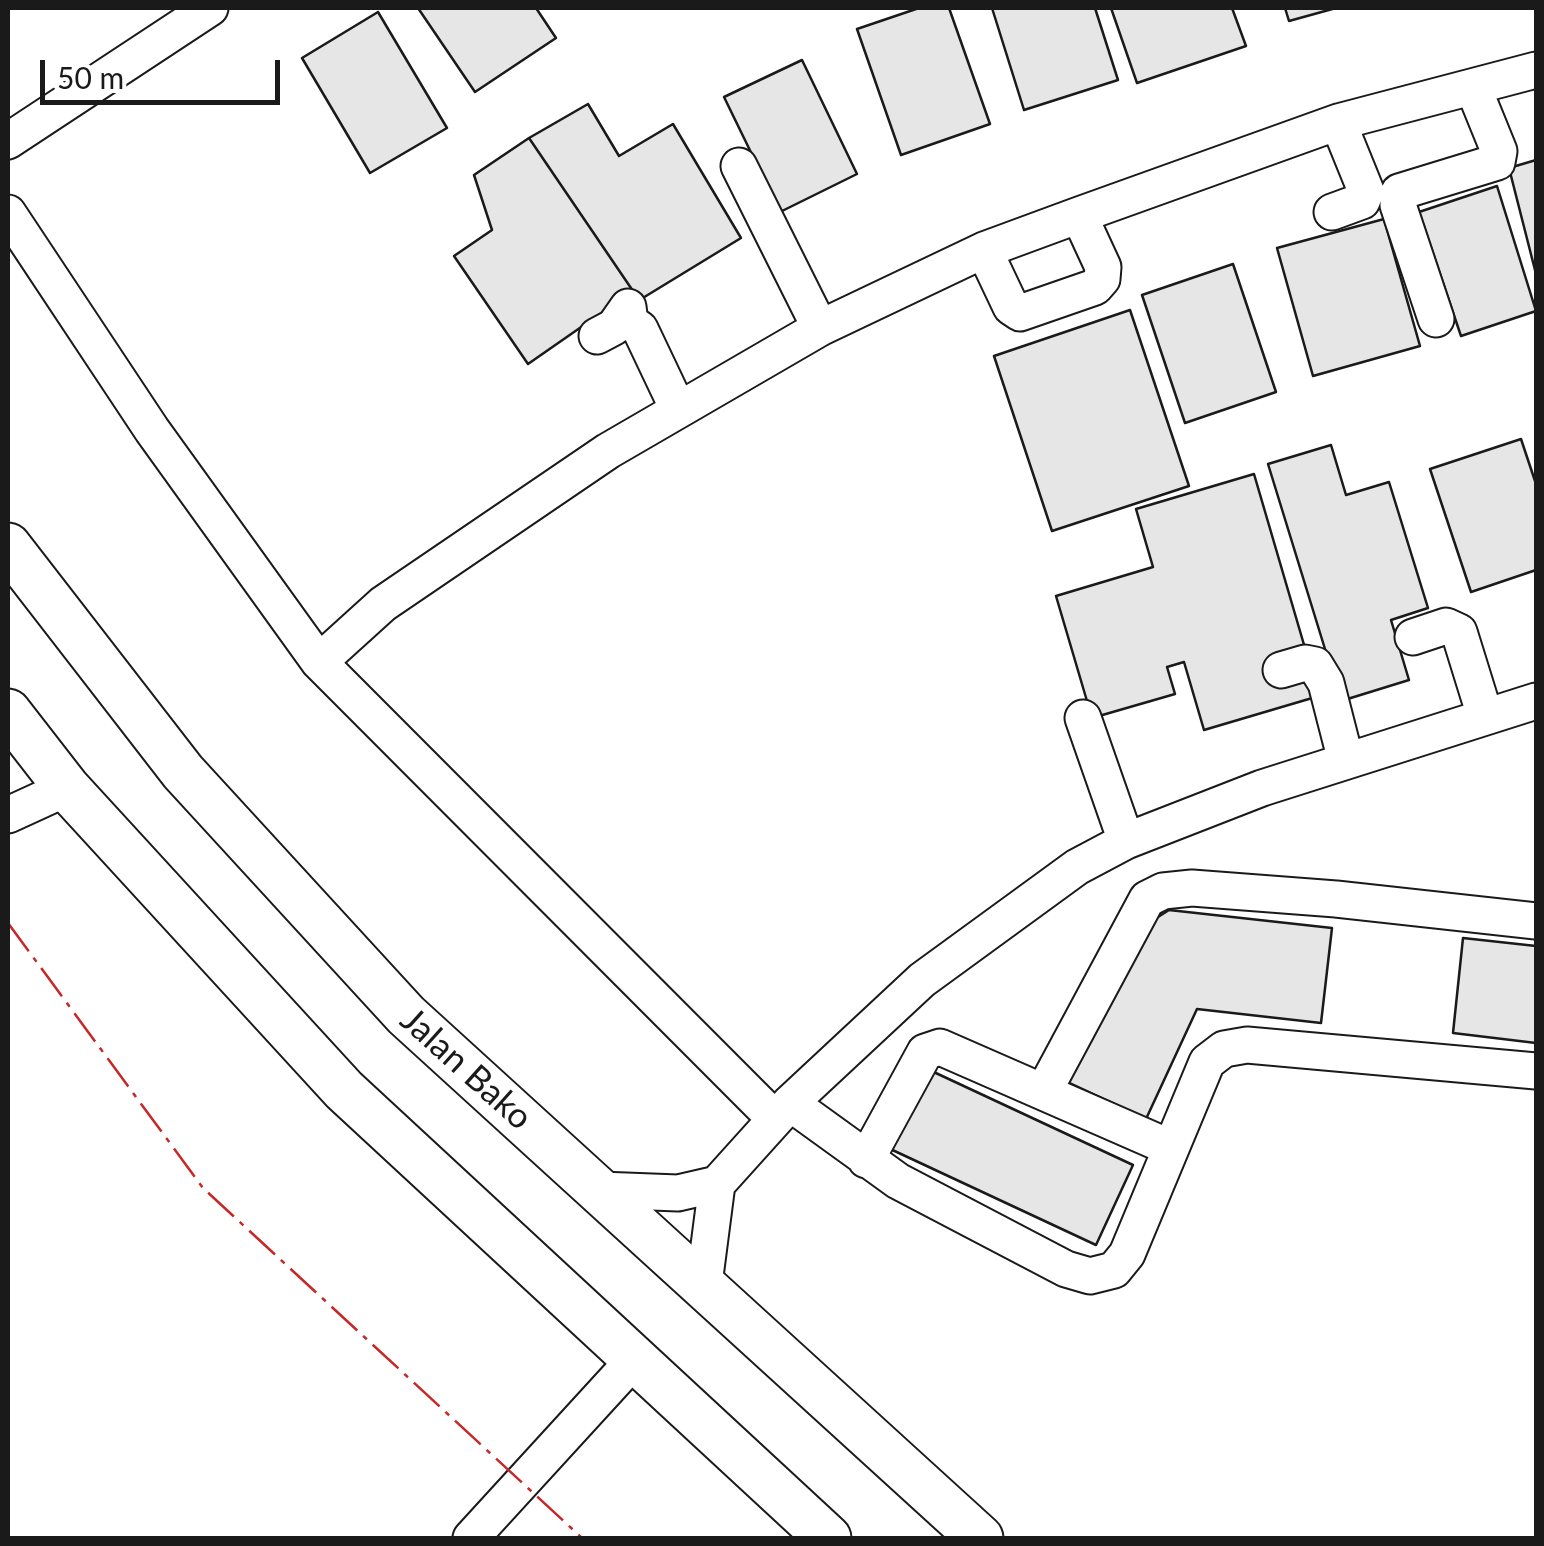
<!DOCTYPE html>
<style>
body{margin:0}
#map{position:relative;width:1544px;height:1546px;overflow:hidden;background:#fff;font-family:Lato,sans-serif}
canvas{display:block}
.frame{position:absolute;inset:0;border:10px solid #1a1a1a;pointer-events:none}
.scale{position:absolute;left:40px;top:60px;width:240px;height:45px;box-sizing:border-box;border:5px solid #1a1a1a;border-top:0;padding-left:12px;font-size:30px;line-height:35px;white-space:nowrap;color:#1a1a1a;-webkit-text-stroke:8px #fff;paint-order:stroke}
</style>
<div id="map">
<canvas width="1544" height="1546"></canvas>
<div class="frame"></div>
<div class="scale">50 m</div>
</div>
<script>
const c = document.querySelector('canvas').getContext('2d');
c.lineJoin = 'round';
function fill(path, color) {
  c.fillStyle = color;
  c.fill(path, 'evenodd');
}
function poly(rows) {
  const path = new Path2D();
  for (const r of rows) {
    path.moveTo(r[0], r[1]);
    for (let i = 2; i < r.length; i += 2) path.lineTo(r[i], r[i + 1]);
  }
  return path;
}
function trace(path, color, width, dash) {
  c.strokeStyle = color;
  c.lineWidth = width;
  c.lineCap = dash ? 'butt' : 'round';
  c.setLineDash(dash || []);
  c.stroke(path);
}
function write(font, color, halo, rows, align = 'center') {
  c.font = font + ' Lato,sans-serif';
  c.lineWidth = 8;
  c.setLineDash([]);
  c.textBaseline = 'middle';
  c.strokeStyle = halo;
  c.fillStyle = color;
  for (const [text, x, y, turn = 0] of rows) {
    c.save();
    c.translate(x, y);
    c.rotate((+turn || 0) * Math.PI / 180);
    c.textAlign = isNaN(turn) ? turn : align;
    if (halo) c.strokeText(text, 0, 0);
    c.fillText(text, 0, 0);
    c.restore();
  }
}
const building = poly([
 [418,8,536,8,556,38,475,92,418,8],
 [919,8,949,8,990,124,901,155,857,29,919,8],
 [992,8,1095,8,1118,80,1024,110,992,8],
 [1111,8,1232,8,1246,46,1137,83,1111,8],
 [1285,8,1336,8,1289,21,1285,8],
 [378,12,447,128,370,173,302,58,378,12],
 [802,60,857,174,780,212,724,97,802,60],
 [588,104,619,156,673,124,741,238,628,307,633,291,529,138,588,104],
 [529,138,633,291,528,364,454,256,492,230,474,175,529,138],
 [1536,160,1536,274,1509,168,1536,160],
 [1497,186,1536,311,1461,336,1419,212,1497,186],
 [1384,219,1420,346,1313,376,1277,248,1384,219],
 [1233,264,1276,392,1185,423,1142,295,1233,264],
 [1130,310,1189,486,1052,531,994,356,1130,310],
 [1521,439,1536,484,1536,570,1471,592,1430,469,1521,439],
 [1331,445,1346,495,1389,482,1428,608,1391,620,1409,680,1341,701,1268,464,1331,445],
 [1254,474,1319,696,1204,730,1184,662,1167,667,1175,694,1092,718,1056,596,1153,567,1136,509,1254,474],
 [1169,910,1332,928,1321,1023,1197,1009,1146,1119,1052,1075,1128,936,1169,910],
 [1463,938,1536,946,1536,1043,1453,1033,1463,938],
 [923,1067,1133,1165,1096,1245,886,1147,923,1067]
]);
const minor = poly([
 [8,141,210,8],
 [739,166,820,328],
 [1332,212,1362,201,1366,191,1338,122],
 [8,213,152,430,319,662,775,1119],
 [984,250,1011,307,1020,313,1095,287,1102,279,1103,267,1079,215],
 [1436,319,1398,205,1399,192,1497,162,1499,151,1473,87],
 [597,336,614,327,628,307,630,322,640,329,677,407],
 [1413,637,1446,626,1459,632,1485,716],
 [319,662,383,604,608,451,820,328,984,250,1079,215,1338,122,1536,70],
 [1281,670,1305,663,1315,665,1326,683,1346,761],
 [1083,718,1126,841],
 [8,815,67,788],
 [1044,1091,1147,899,1163,891,1192,888,1336,899,1536,921],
 [790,1103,898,1181,1066,1269,1090,1276,1114,1270,1127,1254,1207,1062,1224,1049,1247,1045,1536,1071],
 [866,1160,925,1052,940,1047,1171,1148],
 [600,1190,678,1193,717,1184],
 [704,1284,717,1184,790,1103,922,980,1077,867,1126,841,1262,788,1536,701],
 [471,1538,633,1361]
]);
const major = poly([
 [8,546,183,772,406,1015,980,1538],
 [8,712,67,788,344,1090,828,1538]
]);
const power = poly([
 [8,923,203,1188,582,1538]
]);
const streetNames = [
 ["Jalan Bako",466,1069,42]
];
fill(building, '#e6e6e6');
trace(building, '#1a1a1a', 2.5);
trace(minor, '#1a1a1a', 39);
trace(major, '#1a1a1a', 49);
trace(minor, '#fff', 35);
trace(major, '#fff', 45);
trace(power, '#c62828', 2.5, [35, 8, 5, 8]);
write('35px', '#1a1a1a', '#fff', streetNames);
</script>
